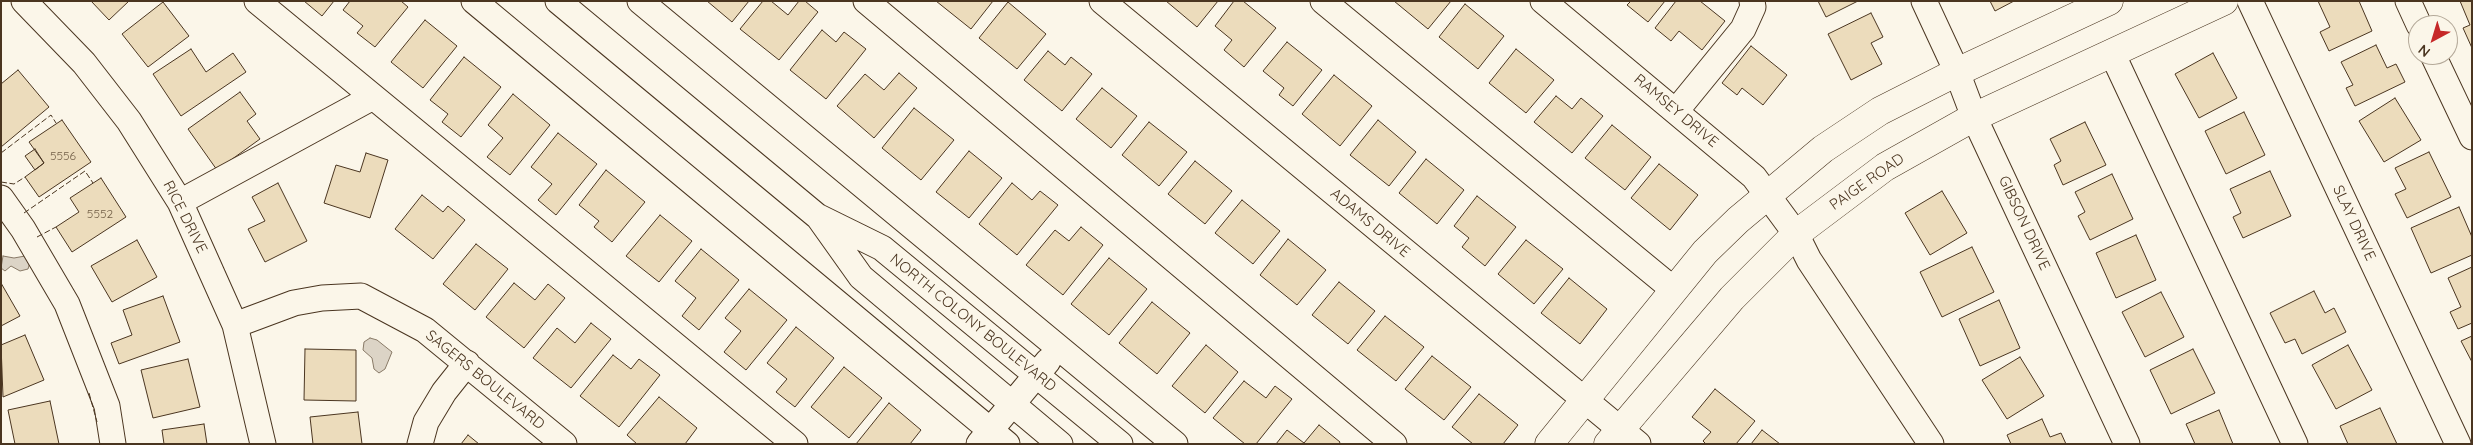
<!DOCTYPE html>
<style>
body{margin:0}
#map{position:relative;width:2473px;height:445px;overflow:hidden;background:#fbf6e9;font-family:Quicksand,sans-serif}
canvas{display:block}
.frame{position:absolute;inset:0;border:2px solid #4a3520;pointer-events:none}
.north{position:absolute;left:2408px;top:15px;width:50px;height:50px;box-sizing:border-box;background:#fbf6e9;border:1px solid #b4a999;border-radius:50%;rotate:219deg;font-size:14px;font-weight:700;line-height:20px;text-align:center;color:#4a3520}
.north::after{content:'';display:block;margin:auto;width:18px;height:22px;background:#c62828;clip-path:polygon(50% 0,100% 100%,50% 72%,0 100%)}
</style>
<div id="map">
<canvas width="2473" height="445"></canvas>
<div class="frame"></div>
<div class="north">N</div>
</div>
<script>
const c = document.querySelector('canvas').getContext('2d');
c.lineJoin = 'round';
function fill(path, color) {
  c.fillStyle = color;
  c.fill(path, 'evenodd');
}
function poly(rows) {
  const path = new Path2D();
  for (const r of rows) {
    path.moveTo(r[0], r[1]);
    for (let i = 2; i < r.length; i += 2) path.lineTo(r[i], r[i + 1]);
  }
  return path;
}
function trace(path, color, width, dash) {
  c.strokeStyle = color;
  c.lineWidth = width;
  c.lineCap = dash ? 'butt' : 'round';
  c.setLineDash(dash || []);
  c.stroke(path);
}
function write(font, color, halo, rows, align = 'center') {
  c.font = font + ' Quicksand,sans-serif';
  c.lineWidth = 4;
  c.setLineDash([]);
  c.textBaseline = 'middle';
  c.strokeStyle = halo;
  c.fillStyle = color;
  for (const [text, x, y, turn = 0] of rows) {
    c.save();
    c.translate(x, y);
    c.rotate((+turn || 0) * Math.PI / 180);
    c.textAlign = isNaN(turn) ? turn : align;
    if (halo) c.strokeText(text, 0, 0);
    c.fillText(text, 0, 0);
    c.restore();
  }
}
const water = poly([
 [3,256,14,258,25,256,30,262,28,269,20,271,11,266,5,271,1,268,3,256],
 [370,338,377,340,392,352,385,369,379,373,374,369,372,358,363,350,364,342,370,338]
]);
const building = poly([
 [91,1,129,1,109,20,91,1],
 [304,1,334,1,322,16,304,1],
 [350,1,401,1,408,7,375,47,357,33,363,26,343,10,350,1],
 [707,1,749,1,732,22,707,1],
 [763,1,771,1,788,15,799,1,805,1,818,12,779,60,740,29,763,1],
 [936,1,993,1,971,29,936,1],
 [1166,1,1218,1,1197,27,1166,1],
 [1234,1,1243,1,1276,28,1244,67,1224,50,1232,40,1215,26,1234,1],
 [1394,1,1451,1,1428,29,1394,1],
 [1631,1,1665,1,1648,22,1627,5,1631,1],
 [1676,1,1700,1,1725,21,1702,50,1679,31,1671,41,1655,28,1676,1],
 [1818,1,1858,1,1826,17,1818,1],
 [1990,1,2014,1,1995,11,1990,1],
 [2318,1,2359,1,2372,31,2329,51,2320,32,2330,27,2318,1],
 [2460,1,2472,1,2472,48,2463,28,2470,25,2460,1],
 [163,2,189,36,148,67,122,34,163,2],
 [1008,2,1046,34,1017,69,979,38,1008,2],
 [1465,4,1504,36,1478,69,1439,37,1465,4],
 [1871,13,1883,37,1871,43,1882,64,1851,80,1828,34,1871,13],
 [425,20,457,46,423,88,391,62,425,20],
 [822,30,836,42,844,32,866,49,826,99,790,70,822,30],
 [1287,42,1322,70,1293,106,1279,95,1284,88,1263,71,1287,42],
 [2376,45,2387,68,2396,64,2405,82,2355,106,2346,88,2353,85,2341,62,2376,45],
 [1751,46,1787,75,1763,105,1742,88,1737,95,1722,83,1751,46],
 [191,49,206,72,233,53,246,72,181,116,153,74,191,49],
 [1516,49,1554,80,1526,113,1489,83,1516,49],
 [1048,51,1065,65,1071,57,1092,74,1062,111,1024,80,1048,51],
 [2213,53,2237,98,2199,118,2175,74,2213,53],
 [464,57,501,87,461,137,442,122,448,114,430,100,464,57],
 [18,70,49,107,1,147,1,84,18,70],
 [899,73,917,88,874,138,837,106,865,74,884,90,899,73],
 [1334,75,1372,106,1340,146,1302,114,1334,75],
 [1102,88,1137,116,1111,148,1076,119,1102,88],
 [240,92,256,114,247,121,260,139,217,170,188,129,240,92],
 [513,94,550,125,510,175,487,157,503,138,488,125,513,94],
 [1556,96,1572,109,1581,98,1603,116,1572,153,1534,122,1556,96],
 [2395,98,2421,140,2384,162,2359,121,2395,98],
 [914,108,954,140,921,180,882,148,914,108],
 [2244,112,2265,155,2226,174,2205,131,2244,112],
 [62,120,91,162,39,197,25,177,44,163,29,142,62,120],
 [1378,120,1416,152,1389,186,1350,155,1378,120],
 [1149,122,1187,152,1159,186,1122,155,1149,122],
 [2085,122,2106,165,2063,185,2054,165,2061,161,2050,139,2085,122],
 [1612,125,1651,157,1625,190,1585,158,1612,125],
 [558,133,597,164,556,215,538,200,552,184,531,167,558,133],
 [35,149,44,163,35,170,25,156,35,149],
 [969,151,1002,178,969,218,936,192,969,151],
 [2429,152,2451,197,2407,218,2395,194,2406,189,2395,168,2429,152],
 [366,153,388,160,370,218,324,203,336,165,360,172,366,153],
 [1426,159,1464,190,1437,224,1399,193,1426,159],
 [1195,161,1232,191,1205,224,1168,194,1195,161],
 [1659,164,1698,195,1670,230,1631,198,1659,164],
 [606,170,645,202,612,242,594,227,599,221,579,205,606,170],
 [2270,171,2291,216,2243,238,2233,217,2241,213,2230,189,2270,171],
 [2112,174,2133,219,2090,240,2078,216,2085,212,2075,192,2112,174],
 [101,178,126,217,72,252,56,227,79,212,70,198,101,178],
 [278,183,307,241,265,262,248,229,265,221,252,197,278,183],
 [1012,183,1032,200,1040,191,1058,205,1017,255,979,224,1012,183],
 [1942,191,1967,233,1930,255,1905,213,1942,191],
 [422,195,443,212,448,206,465,220,433,259,395,229,422,195],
 [1477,196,1516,227,1485,266,1462,247,1469,238,1454,226,1477,196],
 [1242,200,1280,231,1253,264,1215,233,1242,200],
 [2459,207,2472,237,2472,255,2431,273,2411,228,2459,207],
 [660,215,692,241,659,282,626,256,660,215],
 [1081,227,1103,245,1063,295,1026,265,1055,230,1069,241,1081,227],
 [2136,235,2156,280,2116,298,2096,253,2136,235],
 [1288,239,1326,270,1297,305,1260,275,1288,239],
 [137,240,157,277,112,302,91,266,137,240],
 [1526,240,1563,269,1534,304,1498,274,1526,240],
 [476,244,508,269,475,310,443,284,476,244],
 [1972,247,1994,292,1942,317,1920,272,1972,247],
 [701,249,739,280,699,330,682,316,696,298,675,281,701,249],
 [1109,258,1147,289,1109,335,1071,304,1109,258],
 [2472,267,2472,323,2458,329,2450,312,2461,307,2448,278,2472,267],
 [1569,278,1607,309,1580,344,1541,313,1569,278],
 [1339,282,1375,311,1348,344,1312,315,1339,282],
 [1,283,20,316,1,326,1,283],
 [514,283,535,300,548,284,565,298,524,348,486,317,514,283],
 [749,289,787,320,746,370,724,352,741,331,725,318,749,289],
 [2314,291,2325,313,2334,308,2346,332,2302,354,2295,339,2285,343,2270,313,2314,291],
 [2161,292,2184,337,2145,357,2122,312,2161,292],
 [163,296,180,342,119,364,111,343,132,335,123,310,163,296],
 [1999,300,2020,348,1980,366,1959,319,1999,300],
 [1152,302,1190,333,1157,374,1119,343,1152,302],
 [1385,316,1424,347,1396,381,1357,350,1385,316],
 [591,323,611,339,571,388,533,358,557,328,575,343,591,323],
 [796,327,834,358,795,407,776,392,787,379,767,363,796,327],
 [25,335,44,380,3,397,1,345,25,335],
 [2472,336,2472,362,2461,341,2472,336],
 [1206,345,1238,372,1205,413,1172,386,1206,345],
 [2348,345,2372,390,2336,409,2312,365,2348,345],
 [305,349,356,350,356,401,304,400,305,349],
 [2193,349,2215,393,2171,414,2150,370,2193,349],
 [613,355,631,369,639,359,660,375,619,427,580,396,613,355],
 [1432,356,1471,387,1444,420,1405,389,1432,356],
 [2020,357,2044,396,2007,419,1982,380,2020,357],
 [188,359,200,407,153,418,141,370,188,359],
 [844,367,882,398,849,438,811,407,844,367],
 [1244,381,1266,398,1275,386,1292,399,1256,444,1245,444,1213,418,1244,381],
 [1715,389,1755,421,1736,444,1706,444,1703,441,1711,432,1692,417,1715,389],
 [1479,394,1518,425,1503,444,1473,444,1452,427,1479,394],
 [659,397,697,428,685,444,637,444,627,435,659,397],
 [50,401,59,444,15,444,8,410,50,401],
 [889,403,921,430,910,444,856,444,889,403],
 [2380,408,2397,444,2348,444,2340,426,2380,408],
 [2219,410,2233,444,2195,444,2186,424,2219,410],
 [358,412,362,444,313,444,310,417,358,412],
 [2042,419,2050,437,2061,433,2066,444,2011,444,2007,435,2042,419],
 [204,424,207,444,164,444,162,430,204,424],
 [1319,425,1340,442,1339,444,1276,444,1287,430,1304,443,1319,425],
 [1762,430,1780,444,1751,444,1762,430],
 [468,435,479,444,461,444,468,435]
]);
const minor = poly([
 [24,1,84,63,129,121,180,202,235,325,263,444],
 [257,1,795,444],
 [474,1,1007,444],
 [558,1,817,216,882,248,1120,444],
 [640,1,1175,444],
 [866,1,1394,444],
 [1102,1,1638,444],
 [1323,1,1674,290],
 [1543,1,1754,177,1796,234,1809,260,1931,444],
 [1924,1,1957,72,1974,117,2127,444],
 [2250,1,2458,444],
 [2408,1,2419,25],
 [2112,53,2295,444],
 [2433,55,2472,137],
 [1676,111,1743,29,1753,7,1752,1],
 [1,198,23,229,67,304,107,406,113,444],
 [180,202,373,97],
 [819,218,861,277,1060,444],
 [235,325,294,303,322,298,361,296,425,330,564,444],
 [420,444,426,422,444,392,467,363],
 [979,444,1048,361]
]);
const major = poly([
 [1549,444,1705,252,1738,220,1823,149,1880,111,1957,72,2109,1],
 [1608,444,1732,298,1796,234,1885,167,1974,117,2224,1]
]);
const fence = poly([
 [1,153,51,115,56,123],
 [1,182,14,184,25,177],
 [24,213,85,171,93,183],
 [37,237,56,227],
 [89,393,97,422]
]);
const numberNames = [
 ["5556",63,156],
 ["5552",100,214]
];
const streetNames = [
 ["RAMSEY DRIVE",1676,111,40],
 ["PAIGE ROAD",1867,182,-35],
 ["RICE DRIVE",185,217,63],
 ["ADAMS DRIVE",1370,223,40],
 ["GIBSON DRIVE",2024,223,65],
 ["SLAY DRIVE",2354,223,65],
 ["NORTH COLONY BOULEVARD",973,323,39],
 ["SAGERS BOULEVARD",485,380,39]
];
fill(water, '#dcd4c6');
trace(water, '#887966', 1);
fill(building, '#ecdcbc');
trace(building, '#4a3520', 1);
trace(minor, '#4a3520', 27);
trace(major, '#4a3520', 29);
trace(minor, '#fbf6e9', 25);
trace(major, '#fbf6e9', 28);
trace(fence, '#4a3520', 1, [6, 2.5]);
write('12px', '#725f47', null, numberNames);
write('15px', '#4a3520', '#fbf6e9', streetNames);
</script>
